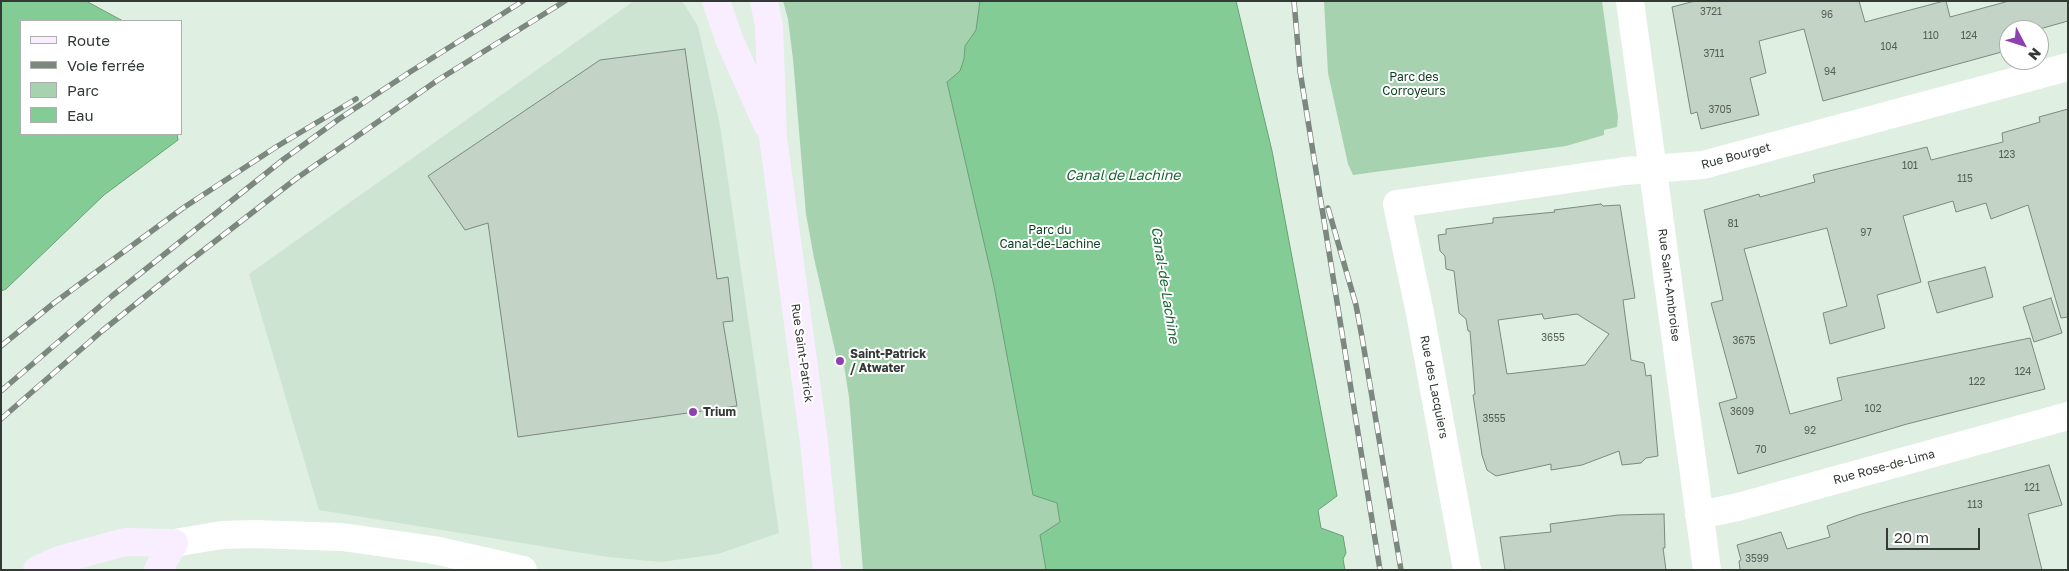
<!DOCTYPE html>
<meta charset="utf-8">
<style>
body{margin:0}
#map{position:relative;width:2069px;height:571px;overflow:hidden;background:#dfefe1;font-family:"Golos Text",sans-serif}
canvas{display:block}
.frame{position:absolute;inset:0;border:2px solid #333934;pointer-events:none}
.legend{position:absolute;left:20px;top:20px;width:162px;height:115px;box-sizing:border-box;background:#fff;border:1px solid #adb0ae;margin:0;padding:6px 9px;list-style:none;font-size:15px;color:#333934}
.legend li{display:flex;align-items:center;gap:10px;height:25px}
.legend b{width:25px;border:1px solid #adb0ae}
.north{position:absolute;left:1999px;top:20px;width:50px;height:50px;box-sizing:border-box;background:#fff;border:1px solid #adb0ae;border-radius:50%;rotate:130deg;font-size:14px;font-weight:700;line-height:20px;text-align:center;color:#333934}
.north::after{content:'';display:block;margin:auto;width:18px;height:22px;background:#8e40b0;clip-path:polygon(50% 0,100% 100%,50% 72%,0 100%)}
.scale{position:absolute;left:1886px;top:528px;width:94px;height:22px;box-sizing:border-box;border:2px solid #333934;border-top:0;padding-left:6px;font-size:15px;line-height:18px;white-space:nowrap;color:#333934;-webkit-text-stroke:4px #fff;paint-order:stroke}
</style>
<div id="map">
<canvas width="2069" height="571"></canvas>
<div class="frame"></div>
<ul class="legend">
<li><b style="height:6px;background:#f9eeff"></b>Route</li>
<li><b style="height:6px;background:#7c877e"></b>Voie ferrée</li>
<li><b style="height:14px;background:#a6d2af"></b>Parc</li>
<li><b style="height:14px;background:#84cc95"></b>Eau</li>
</ul>
<div class="north">N</div>
<div class="scale">20 m</div>
</div>
<script>
const c = document.querySelector('canvas').getContext('2d');
c.lineJoin = 'round';
function fill(path, color) {
  c.fillStyle = color;
  c.fill(path, 'evenodd');
}
function poly(rows) {
  const path = new Path2D();
  for (const r of rows) {
    path.moveTo(r[0], r[1]);
    for (let i = 2; i < r.length; i += 2) path.lineTo(r[i], r[i + 1]);
  }
  return path;
}
function trace(path, color, width, dash) {
  c.strokeStyle = color;
  c.lineWidth = width;
  c.lineCap = dash ? 'butt' : 'round';
  c.setLineDash(dash || []);
  c.stroke(path);
}
function write(font, color, halo, rows, align = 'center') {
  c.font = font + ' "Golos Text",sans-serif';
  c.lineWidth = 4;
  c.setLineDash([]);
  c.textBaseline = 'middle';
  c.strokeStyle = halo;
  c.fillStyle = color;
  for (const [text, x, y, turn = 0] of rows) {
    c.save();
    c.translate(x, y);
    c.rotate((+turn || 0) * Math.PI / 180);
    c.textAlign = isNaN(turn) ? turn : align;
    if (halo) c.strokeText(text, 0, 0);
    c.fillText(text, 0, 0);
    c.restore();
  }
}
const built = poly([
 [634,1,682,1,698,26,720,125,779,533,718,554,661,562,608,557,319,510,249,274]
]);
const green = poly([
 [783,1,1236,1,1272,151,1337,496,1318,510,1321,528,1343,536,1346,553,1343,559,1345,570,863,570,849,397,843,359,837,359,814,258,806,214,793,59,788,19],
 [1324,1,1602,1,1618,117,1617,127,1604,130,1604,135,1566,146,1353,175,1348,164,1328,73]
]);
const water = poly([
 [1,1,86,1,123,21,21,21,21,134,177,134,178,140,104,195,6,289,1,291,1,1],
 [980,1,1236,1,1272,151,1337,496,1318,510,1321,528,1343,536,1346,553,1343,559,1345,570,1046,570,1040,535,1060,522,1057,503,1033,495,994,286,947,82,960,71,964,59,965,46,976,30,980,1]
]);
const building = poly([
 [1695,1,1859,1,1865,22,1944,1,1946,1,1950,17,2009,1,2068,1,2068,21,2036,30,2004,30,2009,50,1823,101,1804,29,1759,41,1766,73,1750,78,1759,115,1701,129,1697,112,1691,114,1672,7,1695,1],
 [685,49,717,279,728,277,733,321,723,322,737,406,518,437,488,223,465,230,428,176,600,60,685,49],
 [2068,109,2068,317,2061,318,2028,205,1991,219,1986,203,1956,212,1953,201,1903,216,1921,282,1877,295,1885,328,1830,344,1823,313,1847,306,1827,228,1744,249,1790,414,1842,400,1837,378,2030,338,2045,389,1907,424,1738,474,1719,403,1737,398,1711,303,1723,300,1704,210,1759,194,1760,197,1815,182,1813,175,1927,147,1931,160,2003,142,2002,133,2040,122,2039,117,2068,109],
 [1601,204,1603,206,1620,205,1635,298,1623,300,1631,360,1644,363,1646,376,1651,375,1658,456,1646,458,1641,463,1622,465,1619,451,1582,465,1551,470,1551,464,1496,476,1487,470,1482,455,1473,395,1475,394,1470,331,1468,331,1466,319,1459,313,1454,271,1446,269,1445,256,1440,251,1438,235,1446,234,1446,229,1493,223,1493,218,1555,212,1554,210,1601,204],
 [1542,314,1544,319,1577,314,1609,334,1585,365,1507,374,1498,320,1542,314],
 [1985,267,1993,297,1937,313,1928,282,1985,267],
 [2051,298,2062,333,2034,342,2023,307,2051,298],
 [2049,465,2062,505,2028,514,2042,570,1740,570,1739,561,1741,560,1737,545,1781,532,1787,549,1830,537,1827,526,1858,515,1904,502,2049,465],
 [1664,514,1665,548,1663,548,1666,570,1505,570,1500,537,1551,532,1550,524,1618,515,1664,514]
]);
const minor = poly([
 [1630,1,1707,570],
 [1699,515,1738,507,2068,416],
 [1467,570,1420,313,1397,204,1625,171,1703,165,2068,67]
]);
const tertiary = poly([
 [174,543,222,535,253,534,342,537,434,550,523,570]
]);
const secondary = poly([
 [716,1,729,39,767,124],
 [764,1,769,26,773,137,814,442,827,570],
 [37,570,59,560,125,542,174,543,158,570]
]);
const rail = poly([
 [1294,1,1300,71,1380,570],
 [1328,208,1356,305,1362,337,1401,570],
 [1,346,54,303,183,208,276,147,356,99],
 [1,391,112,296,284,159,339,119,410,72,523,1],
 [1,419,102,331,187,263,297,178,438,80,565,1]
]);
const markers = [
 [840,361,5,"#8e40b0"],
 [693,412,5,"#8e40b0"]
];
const numberNames = [
 ["3721",1711,12],
 ["96",1827,15],
 ["110",1931,36],
 ["124",1969,36],
 ["104",1889,47],
 ["3711",1714,54],
 ["94",1830,72],
 ["3705",1720,110],
 ["123",2007,155],
 ["101",1910,166],
 ["115",1965,179],
 ["81",1733,224],
 ["97",1866,233],
 ["3655",1553,338],
 ["3675",1744,341],
 ["124",2023,372],
 ["122",1977,382],
 ["102",1873,409],
 ["3609",1742,412],
 ["3555",1494,419],
 ["92",1810,431],
 ["70",1761,450],
 ["121",2032,488],
 ["113",1975,505],
 ["3599",1757,559]
];
const parkNames = [
 ["Parc des",1414,77],
 ["Corroyeurs",1414,91],
 ["Parc du",1050,230],
 ["Canal-de-Lachine",1050,244]
];
const streetNames = [
 ["Rue Bourget",1736,156,-15],
 ["Rue Saint-Ambroise",1669,285,83],
 ["Rue Saint-Patrick",802,353,82],
 ["Rue des Lacquiers",1434,387,79],
 ["Rue Rose-de-Lima",1884,467,-15]
];
const poiNames = [
 ["Saint-Patrick",850,354],
 ["/ Atwater",850,368],
 ["Trium",703,412]
];
const waterNames = [
 ["Canal de Lachine",1123,176],
 ["Canal-de-Lachine",1165,285,81]
];
fill(built, '#cee4d2');
fill(green, '#a6d2af');
fill(water, '#84cc95');
trace(water, '#6ca078', 1);
fill(building, '#c3d3c6');
trace(building, '#7b8a7e', 1);
trace(minor, '#fff', 28);
trace(tertiary, '#fff', 28);
trace(secondary, '#f9eeff', 28);
trace(rail, '#7c877e', 5.5);
trace(rail, '#fff', 4, [11]);
for (const [x, y, r, color] of markers) {
  const dot = new Path2D();
  dot.arc(x, y, r, 0, 2 * Math.PI);
  c.fillStyle = color;
  c.fill(dot);
  trace(dot, '#fff', 2);
}
write('10px', '#576058', null, numberNames);
write('12px', '#0b411f', '#fff', parkNames);
write('12px', '#333934', '#fff', streetNames);
write('bold 12px', '#333934', '#fff', poiNames, 'left');
write('italic 14px', '#196634', '#fff', waterNames);
</script>
